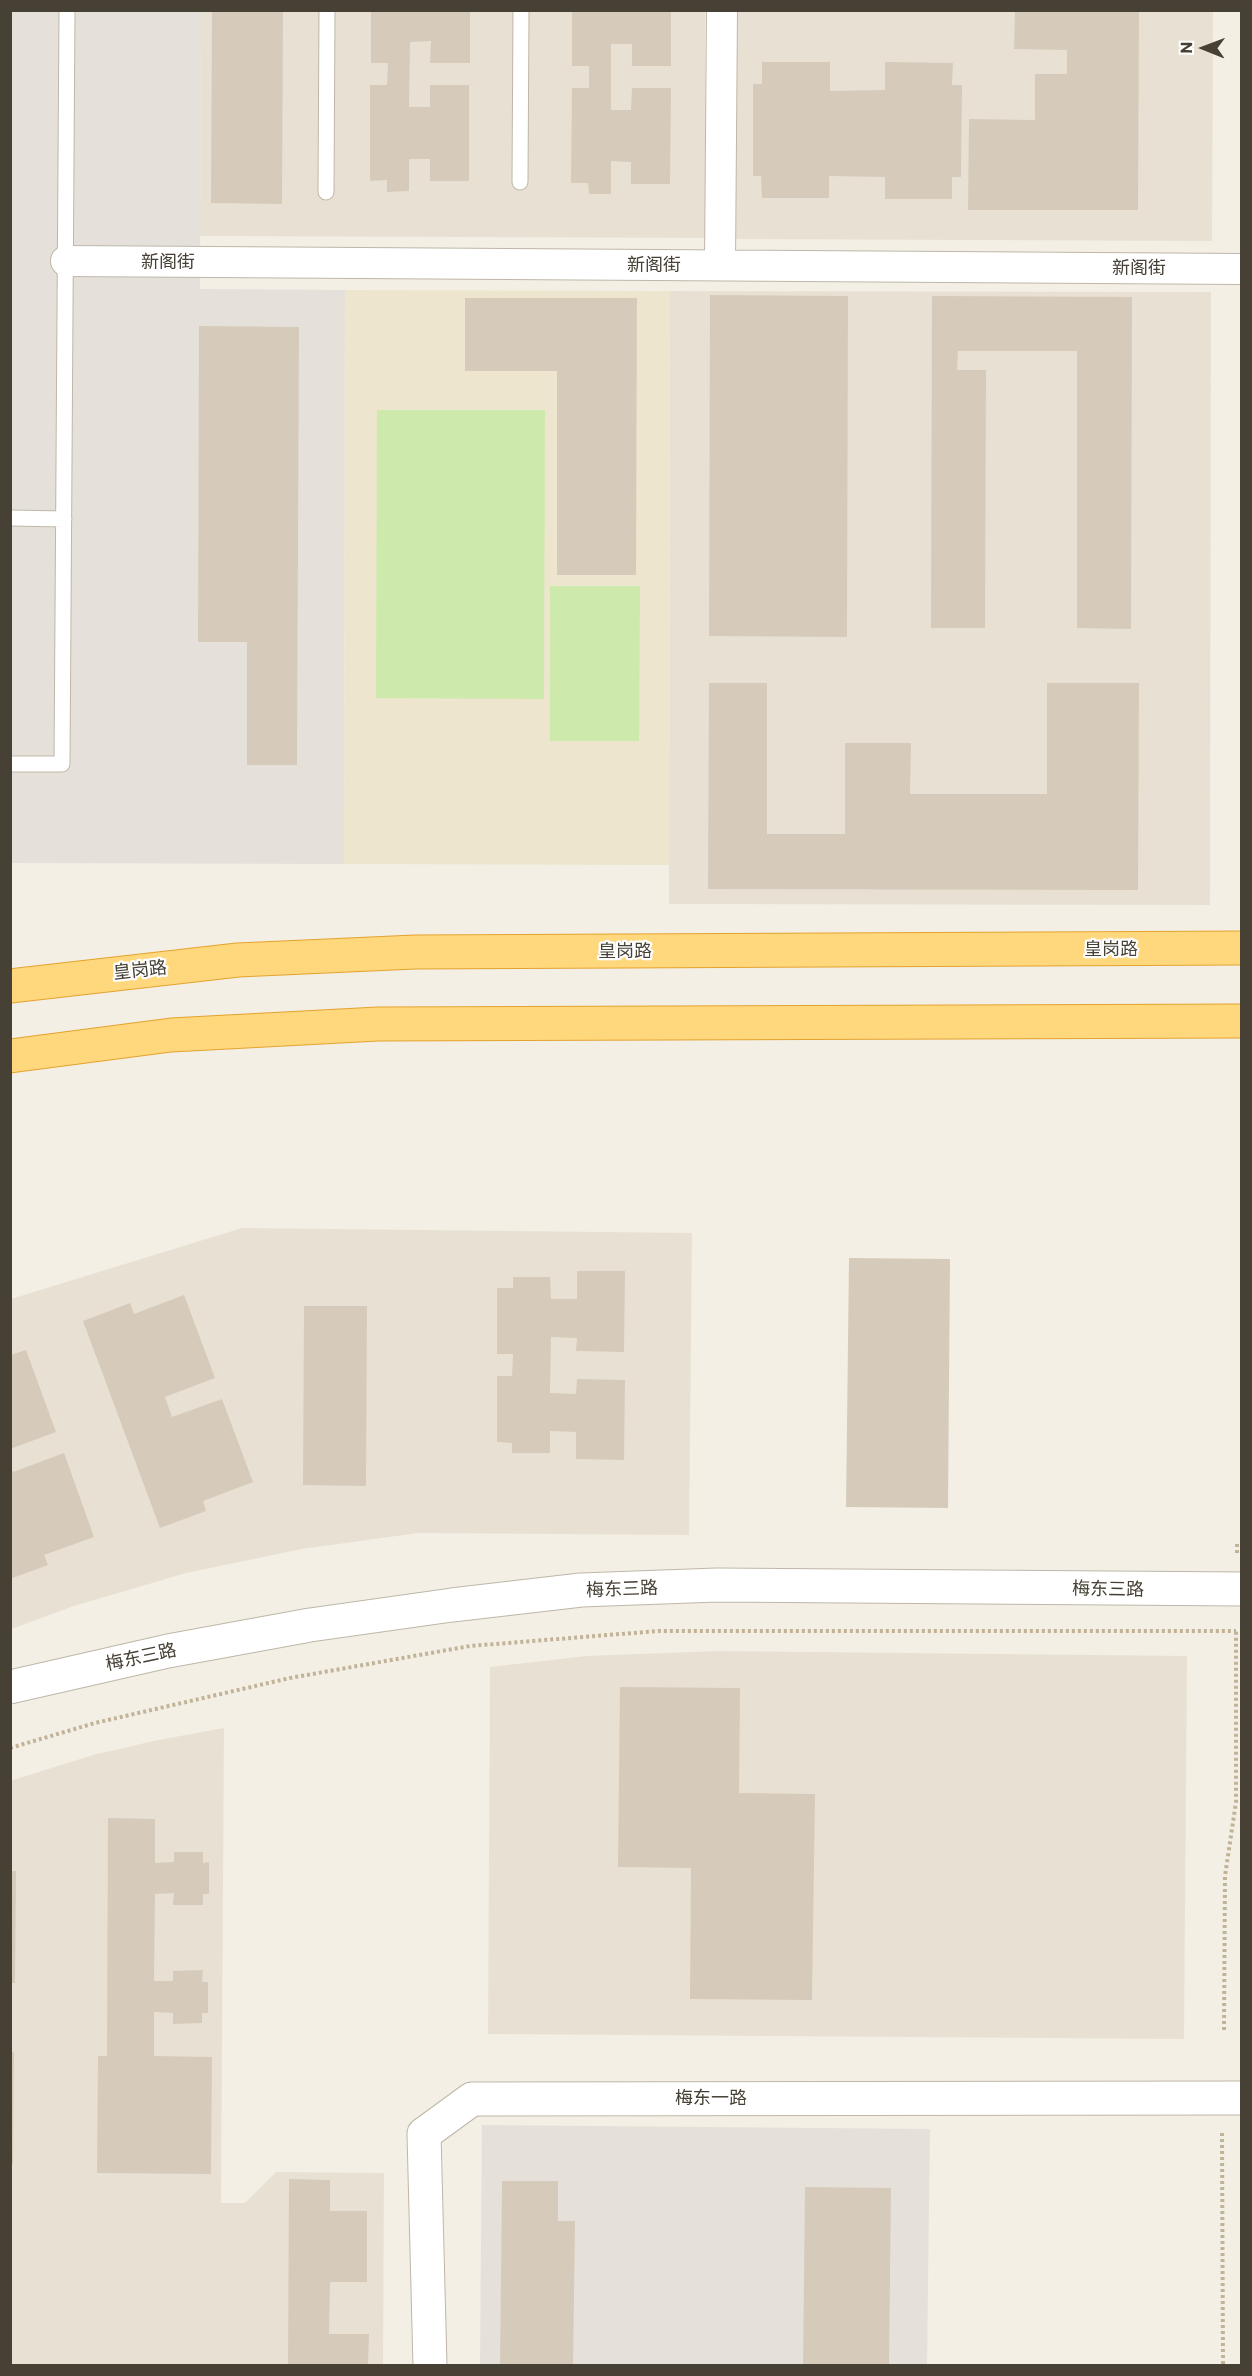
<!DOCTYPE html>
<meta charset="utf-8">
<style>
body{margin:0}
#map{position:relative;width:1252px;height:2376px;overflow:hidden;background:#f3efe5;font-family:Commissioner,sans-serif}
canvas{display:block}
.frame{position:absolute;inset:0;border:12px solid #464035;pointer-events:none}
.north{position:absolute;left:1174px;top:18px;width:60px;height:60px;-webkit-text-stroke:4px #fff;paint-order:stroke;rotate:271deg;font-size:16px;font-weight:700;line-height:24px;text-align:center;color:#464035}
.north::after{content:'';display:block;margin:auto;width:21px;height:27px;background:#464035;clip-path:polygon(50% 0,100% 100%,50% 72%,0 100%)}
</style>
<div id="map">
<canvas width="1252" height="2376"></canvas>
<div class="frame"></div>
<div class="north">N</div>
</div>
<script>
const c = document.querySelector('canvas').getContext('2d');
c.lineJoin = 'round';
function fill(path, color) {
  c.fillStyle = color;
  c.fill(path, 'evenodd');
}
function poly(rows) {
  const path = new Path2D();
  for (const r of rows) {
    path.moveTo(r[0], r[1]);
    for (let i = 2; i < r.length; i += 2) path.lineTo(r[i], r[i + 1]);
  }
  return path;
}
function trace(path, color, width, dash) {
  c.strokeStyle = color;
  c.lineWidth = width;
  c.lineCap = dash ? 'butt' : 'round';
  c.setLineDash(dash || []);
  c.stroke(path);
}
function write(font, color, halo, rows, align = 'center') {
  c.font = font + ' Commissioner,"Noto Sans SC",sans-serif';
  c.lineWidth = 4.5;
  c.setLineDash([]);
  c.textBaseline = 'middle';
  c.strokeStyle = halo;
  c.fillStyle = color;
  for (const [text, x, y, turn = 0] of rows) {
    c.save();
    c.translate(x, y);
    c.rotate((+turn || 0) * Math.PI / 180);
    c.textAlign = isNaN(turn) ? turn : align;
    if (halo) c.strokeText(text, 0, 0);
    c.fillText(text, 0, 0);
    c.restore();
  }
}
const residential = poly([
 [201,11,705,11,705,238,200,236],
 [737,11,1213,11,1212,241,736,239],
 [670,291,1211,292,1210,905,669,904],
 [242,1228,692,1233,689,1535,418,1533,302,1549,186,1573,74,1606,11,1629,11,1299],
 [718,1651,1187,1656,1184,2039,488,2034,490,1667,586,1656],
 [224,1728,221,2203,245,2203,276,2172,384,2173,383,2365,11,2365,10,1781,93,1755,158,1740]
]);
const industrial = poly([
 [11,11,201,11,200,289,345,290,344,864,11,863],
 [482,2125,930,2129,927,2365,480,2366]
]);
const education = poly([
 [345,290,670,291,669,865,344,864]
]);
const green = poly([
 [377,410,545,410,544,699,376,698],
 [550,586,640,586,639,741,550,741]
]);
const building = poly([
 [212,10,283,10,282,204,211,203],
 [371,10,470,10,470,63,430,63,431,41,410,42,409,107,430,107,430,85,469,85,469,181,430,181,430,159,409,159,409,191,387,192,387,180,370,181,370,85,387,85,388,63,371,63],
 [572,10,671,10,671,66,632,66,632,44,611,44,611,110,631,110,632,88,671,88,670,184,631,184,631,162,611,161,611,194,589,194,588,183,571,183,572,88,589,88,589,66,572,66],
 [1015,10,1139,10,1138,210,968,210,969,119,1035,120,1035,74,1067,74,1067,50,1014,49],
 [762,62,830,62,830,91,885,90,885,62,953,63,952,85,962,85,961,177,952,177,952,199,885,199,885,177,829,176,829,198,762,198,761,176,753,176,753,84,762,84],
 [710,295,848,296,847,637,709,636],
 [932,296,1132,297,1131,629,1077,628,1077,351,958,351,957,370,986,370,985,628,931,628],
 [465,298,637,298,636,575,557,575,557,371,465,371],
 [199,326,299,327,297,765,247,765,247,642,198,642],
 [709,683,767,683,767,834,845,834,845,743,911,743,910,794,1047,794,1047,683,1139,683,1138,890,708,889],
 [849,1258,950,1259,948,1508,846,1507],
 [577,1271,625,1271,624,1352,576,1351,577,1338,551,1337,550,1393,576,1394,577,1379,625,1380,624,1460,576,1459,576,1432,550,1431,550,1453,512,1453,512,1443,497,1442,497,1376,512,1376,513,1354,497,1354,497,1288,513,1288,513,1277,550,1277,551,1299,577,1299],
 [184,1295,215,1378,165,1397,172,1417,222,1399,253,1482,203,1501,206,1511,160,1528,83,1321,130,1303,134,1314],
 [304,1306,367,1306,366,1486,303,1485],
 [26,1350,56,1432,10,1449,10,1355],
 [64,1453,94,1537,44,1555,48,1565,10,1579,10,1464,13,1472],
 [620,1687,740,1688,739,1793,815,1794,812,2000,690,1999,691,1868,618,1867],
 [108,1818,155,1819,155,1863,174,1862,174,1852,203,1852,203,1863,209,1862,209,1894,203,1894,203,1905,173,1905,174,1893,155,1894,154,1981,173,1981,173,1971,203,1970,202,1982,208,1982,208,2013,202,2013,202,2023,173,2024,173,2013,154,2012,154,2056,212,2057,211,2174,97,2173,98,2056,107,2056],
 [10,1871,16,1871,15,1983,10,1983],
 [10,2052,14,2052,13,2164,10,2164],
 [289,2179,330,2180,330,2211,367,2211,367,2282,330,2282,329,2334,369,2334,368,2366,288,2366],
 [502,2181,558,2181,558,2221,575,2221,573,2366,500,2366],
 [805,2187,891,2188,889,2366,803,2366]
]);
const path = poly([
 [1240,1093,1242,1093],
 [1237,1553,1237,1542],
 [10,1748,95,1723,290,1678,470,1646,658,1631,1236,1631],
 [1224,2030,1225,1876,1236,1802,1236,1630],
 [1222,2133,1223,2366]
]);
const service = poly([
 [520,182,521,10],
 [326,192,327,10],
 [10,518,64,519],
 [10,764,62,764,67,10]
]);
const minor = poly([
 [66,261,1242,269],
 [720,265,722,10]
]);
const tertiary = poly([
 [10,1687,168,1651,310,1625,452,1605,581,1590,717,1585,1242,1589],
 [430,2366,424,2134,472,2099,1242,2098]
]);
const trunk = poly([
 [10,986,238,960,415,952,1242,948],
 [10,1056,171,1035,378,1024,1242,1021]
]);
const streetNames = [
 ["新阁街",168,262],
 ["新阁街",654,265],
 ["新阁街",1139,268],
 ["皇岗路",1111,949],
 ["皇岗路",625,951],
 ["皇岗路",140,970,-6],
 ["梅东三路",622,1589,-2],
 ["梅东三路",1108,1589,1],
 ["梅东三路",141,1657,-12],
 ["梅东一路",711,2098]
];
fill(residential, '#e8e1d3');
fill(industrial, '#e5e1da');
fill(education, '#ede5ce');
fill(green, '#cdeaac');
fill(building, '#d6cbba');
trace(service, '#bfb7a8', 17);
trace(minor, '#bfb7a8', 32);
trace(tertiary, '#bfb7a8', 35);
trace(trunk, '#e4a32f', 35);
trace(path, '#c2b398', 4, [3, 3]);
trace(service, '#fff', 15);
trace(minor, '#fff', 30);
trace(tertiary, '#fff', 33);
trace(trunk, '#ffd77c', 33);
write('18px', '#464035', '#fff', streetNames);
</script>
